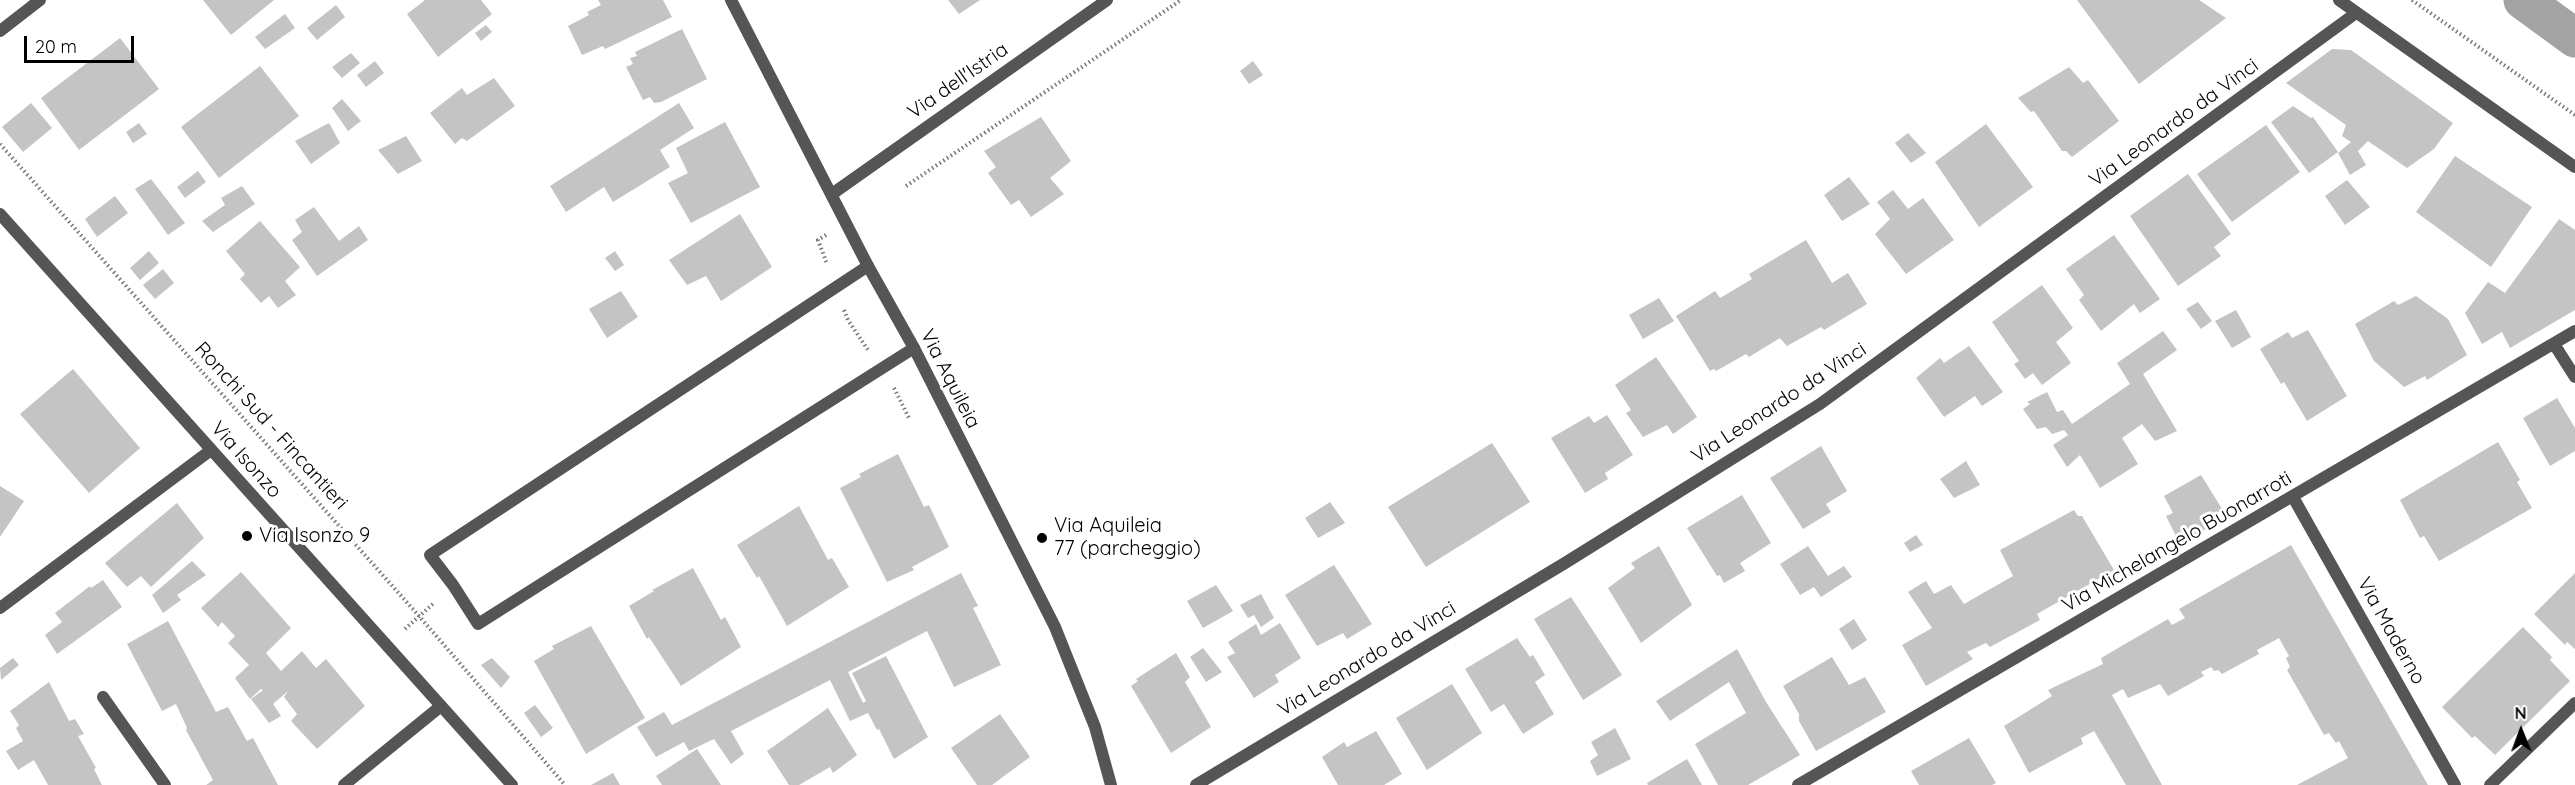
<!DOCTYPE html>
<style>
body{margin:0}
#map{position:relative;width:2575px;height:785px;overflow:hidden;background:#fff;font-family:Quicksand,sans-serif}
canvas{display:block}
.north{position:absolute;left:2491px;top:701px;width:60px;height:60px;-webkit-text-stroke:4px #fff;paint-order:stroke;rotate:359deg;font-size:16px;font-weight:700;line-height:24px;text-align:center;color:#000}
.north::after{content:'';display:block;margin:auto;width:21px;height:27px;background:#000;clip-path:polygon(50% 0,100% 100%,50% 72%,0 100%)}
.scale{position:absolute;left:24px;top:36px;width:110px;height:27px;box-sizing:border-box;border:3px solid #000;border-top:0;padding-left:8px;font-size:18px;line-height:21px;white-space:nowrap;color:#000;-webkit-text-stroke:4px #fff;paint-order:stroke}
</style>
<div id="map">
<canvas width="2575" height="785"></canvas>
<div class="north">N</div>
<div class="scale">20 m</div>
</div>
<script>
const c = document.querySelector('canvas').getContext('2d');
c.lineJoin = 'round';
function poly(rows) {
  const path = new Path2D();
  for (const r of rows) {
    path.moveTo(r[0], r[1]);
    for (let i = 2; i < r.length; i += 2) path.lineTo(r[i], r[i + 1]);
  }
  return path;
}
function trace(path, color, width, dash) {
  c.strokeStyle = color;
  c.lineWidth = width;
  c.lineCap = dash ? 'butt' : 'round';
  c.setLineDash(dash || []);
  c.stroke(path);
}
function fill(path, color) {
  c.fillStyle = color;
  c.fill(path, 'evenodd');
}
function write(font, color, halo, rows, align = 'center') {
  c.font = font + ' Quicksand,sans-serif';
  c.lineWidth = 6;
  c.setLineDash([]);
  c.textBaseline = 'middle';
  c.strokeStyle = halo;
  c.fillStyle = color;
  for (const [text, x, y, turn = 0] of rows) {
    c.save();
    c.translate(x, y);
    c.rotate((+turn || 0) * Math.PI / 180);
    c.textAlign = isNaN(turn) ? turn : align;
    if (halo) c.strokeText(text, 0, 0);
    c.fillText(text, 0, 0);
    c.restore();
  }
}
const canal = poly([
 [2523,0,2575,38]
]);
const building = poly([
 [203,0,274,0,231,35],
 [425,0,481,0,492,14,438,57,407,14],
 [598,0,663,0,672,17,605,49,603,46,582,55,568,26,589,15,587,12,601,5],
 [948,0,980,0,959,14],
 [2077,0,2199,0,2226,18,2139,84],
 [336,5,345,17,317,40,307,28],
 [285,14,295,28,265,49,255,37],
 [486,25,492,32,481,41,475,33],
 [682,29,707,79,661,102,654,103,650,97,643,100,626,67,633,64,630,58,637,56,635,52],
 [120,38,159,89,79,150,41,98],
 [2332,49,2351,50,2453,123,2434,149,2407,168,2368,141,2358,151,2366,165,2350,175,2338,153,2351,142,2342,136,2346,125,2286,83],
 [351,53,360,63,342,78,332,67],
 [375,61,384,73,366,87,357,75],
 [1253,61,1263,75,1249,84,1240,71],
 [260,66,299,116,219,178,181,127],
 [2069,67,2083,83,2088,80,2119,121,2072,157,2066,151,2062,151,2034,111,2031,112,2018,98],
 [494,78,515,106,467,141,462,138,455,144,430,113,462,88,467,95],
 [342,99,361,121,348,131,332,108],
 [31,103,52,128,23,152,2,127],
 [679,103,694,128,660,150,670,167,613,202,604,187,566,212,550,186],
 [2293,106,2311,118,2313,117,2338,152,2309,173,2271,122],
 [1041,117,1071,161,1050,178,1064,194,1031,217,1019,200,1011,205,988,173,996,167,984,151],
 [725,122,760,187,691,223,668,183,688,173,676,148],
 [139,123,147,134,133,143,126,132],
 [329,123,340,143,311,164,295,141],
 [1986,124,2033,187,1979,227,1935,162],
 [2266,125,2300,172,2232,222,2197,174],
 [1908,133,1926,153,1911,163,1895,143],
 [406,136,422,161,398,174,378,150],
 [2455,156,2532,207,2491,267,2416,212],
 [198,171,206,182,185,198,177,187],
 [2188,174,2231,234,2214,247,2221,256,2178,286,2130,216],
 [1849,177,1870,204,1842,221,1824,195],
 [151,179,185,223,168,235,135,189],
 [2347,180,2370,207,2345,225,2325,196],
 [242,186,255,204,213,232,202,221,225,205,221,198],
 [1893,190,1908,209,1923,198,1954,240,1906,274,1875,234,1890,219,1877,202],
 [115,196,128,213,97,237,85,219],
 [314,207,339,241,359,226,368,240,317,276,292,240,302,232,295,220],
 [740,214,772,267,721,301,706,276,687,285,669,260],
 [2559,219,2575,230,2575,310,2510,348,2502,332,2482,344,2465,313,2488,282,2505,293],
 [260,221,300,267,285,281,296,295,278,308,269,296,261,303,240,279,245,274,226,251],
 [2114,235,2160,299,2140,313,2134,304,2101,331,2079,300,2084,295,2066,269],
 [1806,240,1832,283,1848,273,1867,304,1824,330,1821,327,1787,346,1780,338,1749,357,1746,354,1716,371,1714,369,1710,371,1676,316,1715,291,1720,298,1752,279,1749,274],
 [149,251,159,263,140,280,130,268],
 [615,251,624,265,615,271,605,258],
 [163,269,174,283,155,299,143,285],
 [2042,285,2073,328,2056,342,2071,363,2042,385,2033,373,2025,379,2014,364,2019,361,1992,322],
 [621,291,638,317,607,338,589,309],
 [2416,296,2448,319,2467,355,2427,380,2425,376,2404,387,2374,361,2355,324,2394,301,2398,305],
 [1659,298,1674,321,1643,339,1629,315],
 [2198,302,2212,321,2201,329,2186,309],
 [2236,310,2251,337,2232,348,2215,321],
 [2308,330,2347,396,2307,421,2284,382,2281,384,2260,349,2288,332,2292,338],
 [2163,331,2177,350,2143,374,2177,431,2155,441,2142,424,2122,438,2138,464,2100,488,2080,455,2067,467,2053,445,2068,435,2064,430,2052,434,2046,427,2037,429,2023,409,2030,404,2027,402,2047,392,2057,412,2063,410,2072,424,2130,384,2117,363],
 [1969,346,2003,392,1982,406,1975,396,1944,417,1916,378,1940,358,1944,363],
 [1656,357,1697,417,1673,434,1667,425,1643,437,1626,413,1631,410,1615,385],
 [73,369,140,448,89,493,20,414],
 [2557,398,2575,428,2575,451,2550,466,2523,418],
 [1607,415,1633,455,1605,473,1608,479,1585,493,1551,438,1589,416,1594,423],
 [2498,442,2520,480,2517,482,2532,508,2439,561,2424,536,2420,538,2400,500],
 [1492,443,1530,502,1426,567,1388,507],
 [1821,446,1847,491,1826,504,1831,512,1803,529,1770,478],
 [898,454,924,507,929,505,949,547,912,567,914,570,887,582,840,488,861,477,859,474],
 [1966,461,1980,485,1954,498,1940,479],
 [2201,475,2227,517,2180,544,2166,516,2173,513,2164,496],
 [0,486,24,501,0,537],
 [1742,495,1771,543,1740,563,1745,571,1724,583,1720,575,1717,576,1687,528],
 [1330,502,1345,523,1318,538,1305,518],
 [177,503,204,538,151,587,141,576,127,587,105,563],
 [799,506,828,560,832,558,849,587,787,626,759,576,757,578,737,545],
 [2074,510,2078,516,2082,516,2114,570,2037,614,2040,620,1990,647,1986,643,1967,652,1973,659,1926,686,1902,645,1932,628,1908,592,1926,581,1934,594,1951,585,1964,604,2013,576,2000,550],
 [1916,535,1923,545,1910,552,1904,543],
 [2291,545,2428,785,2297,785,2348,758,2339,741,2336,743,2329,733,2324,735,2287,670,2290,667,2286,658,2289,656,2279,638,2257,650,2259,654,2222,674,2218,670,2214,671,2211,667,2201,672,2204,676,2168,696,2160,684,2128,698,2123,689,2112,695,2162,785,2126,785,2094,731,2081,738,2083,744,2029,773,2004,726,2052,696,2048,690,2103,664,2101,658,2168,619,2172,625,2185,618,2179,609],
 [1659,546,1692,605,1641,643,1608,588,1635,568,1631,563],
 [1808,546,1828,576,1844,566,1852,577,1821,597,1814,587,1800,595,1780,564],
 [192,561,206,575,177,595,181,600,163,613,152,595],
 [1334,565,1372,624,1347,639,1343,633,1317,646,1285,595],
 [693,568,721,620,725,617,741,647,681,686,649,637,647,639,629,606,654,591,652,590],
 [241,572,291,628,266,653,281,671,302,651,316,668,326,659,365,706,317,749,291,721,297,714,284,697,288,691,273,704,281,716,269,723,251,699,263,690,261,689,250,699,235,678,249,665,228,643,235,636,222,622,218,627,201,608],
 [961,573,978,606,973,608,1001,665,954,687,927,631,848,672,863,703,866,701,852,673,886,656,928,737,894,759,879,729,877,730,868,713,850,721,830,680,731,731,744,754,731,764,714,739,689,751,684,742,656,757,637,727,664,712,672,725],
 [2575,573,2575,649,2567,642,2565,645,2534,614],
 [103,580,122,607,57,654,45,635,62,622,55,613,90,586,91,588],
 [1216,585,1233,611,1203,628,1187,601],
 [1261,594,1274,618,1261,627,1254,615,1248,618,1240,605],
 [1571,597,1622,675,1583,700,1534,619],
 [1854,619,1867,640,1852,650,1839,629],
 [168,621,216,712,228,707,247,741,253,738,278,785,206,785,213,780,186,730,187,728,176,704,162,711,127,644],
 [1280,623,1301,658,1275,675,1279,682,1254,698,1227,657,1235,653,1228,642,1256,624,1261,635],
 [591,626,645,718,586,754,534,661,554,649,552,646],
 [2523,627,2552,657,2550,660,2570,681,2495,755,2475,736,2472,738,2442,707],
 [1517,638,1530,657,1533,655,1545,675,1535,682,1554,714,1523,734,1504,704,1491,712,1465,669],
 [1203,648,1222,672,1206,682,1190,657],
 [1737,649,1766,702,1800,755,1748,785,1718,785,1695,744,1746,713,1729,682,1670,721,1656,701],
 [1176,653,1190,677,1185,682,1211,727,1171,753,1131,686,1138,681,1136,679],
 [1832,657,1849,685,1865,677,1886,712,1816,751,1799,721,1799,714,1783,686],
 [13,658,19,665,1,680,0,668],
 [492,658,510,677,501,688,481,665],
 [49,682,69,721,75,719,84,734,78,736,96,768,94,769,102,785,48,785,34,760,18,770,6,751,23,741,16,728,19,725,10,711],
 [1452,684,1482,733,1427,770,1396,718],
 [535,705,553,728,541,737,524,713],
 [828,708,857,755,833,773,830,767,799,785,789,785,767,751],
 [1000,714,1030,757,992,785,977,785,951,748],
 [1615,728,1631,759,1597,776,1590,761,1598,755,1591,742],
 [1376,731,1402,774,1384,785,1338,785,1322,757,1344,742,1347,747],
 [1969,738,1996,783,1992,785,1919,785,1911,771],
 [697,749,721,785,662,785,656,776],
 [1687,759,1702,785,1648,785,1647,783],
 [613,773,620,785,591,785]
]);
const path = poly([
 [2412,0,2575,115],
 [0,144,419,616,565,785],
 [906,186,1181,0],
 [826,235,818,240,827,264],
 [844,310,848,320,868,350],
 [894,388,910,420],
 [405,629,435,602]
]);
const service = poly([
 [868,266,430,555,453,585,478,624,914,348]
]);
const minor = poly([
 [731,0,868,266,914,348,1055,627,1095,727,1111,785],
 [2339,0,2575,167],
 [832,194,1107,0],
 [2554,344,2575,377],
 [2293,497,2455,785],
 [0,608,211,450],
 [103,697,165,785],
 [344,785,441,706],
 [1196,785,1565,563,1820,404,2356,13],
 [1798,785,2575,331],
 [2490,785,2575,703]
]);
const tertiary = poly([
 [0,31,40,0],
 [0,214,512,785]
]);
const markers = [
 [247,536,6,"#000"],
 [1042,538,6,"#000"]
];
const streetNames = [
 ["Via dell'Istria",958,81,-35],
 ["Via Leonardo da Vinci",2174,123,-36],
 ["Via Aquileia",950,379,63],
 ["Via Leonardo da Vinci",1779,403,-33],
 ["Ronchi Sud - Fincantieri",271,426,48],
 ["Via Isonzo",246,460,48],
 ["Via Michelangelo Buonarroti",2177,542,-30],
 ["Via Maderno",2391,631,61],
 ["Via Leonardo da Vinci",1367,659,-31]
];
const poiNames = [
 ["Via Aquileia",1054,526],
 ["77 (parcheggio)",1054,549],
 ["Via Isonzo 9",259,536]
];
trace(canal, '#a3a3a3', 39);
fill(building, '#c4c4c4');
trace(path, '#777', 4, [1.5, 3]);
trace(service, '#555', 12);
trace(minor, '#555', 12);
trace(tertiary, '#555', 12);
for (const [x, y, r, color] of markers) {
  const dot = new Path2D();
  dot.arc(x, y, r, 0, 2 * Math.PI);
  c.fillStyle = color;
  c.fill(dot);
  trace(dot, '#fff', 2);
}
write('20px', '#000', '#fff', streetNames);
write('20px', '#000', '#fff', poiNames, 'left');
</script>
